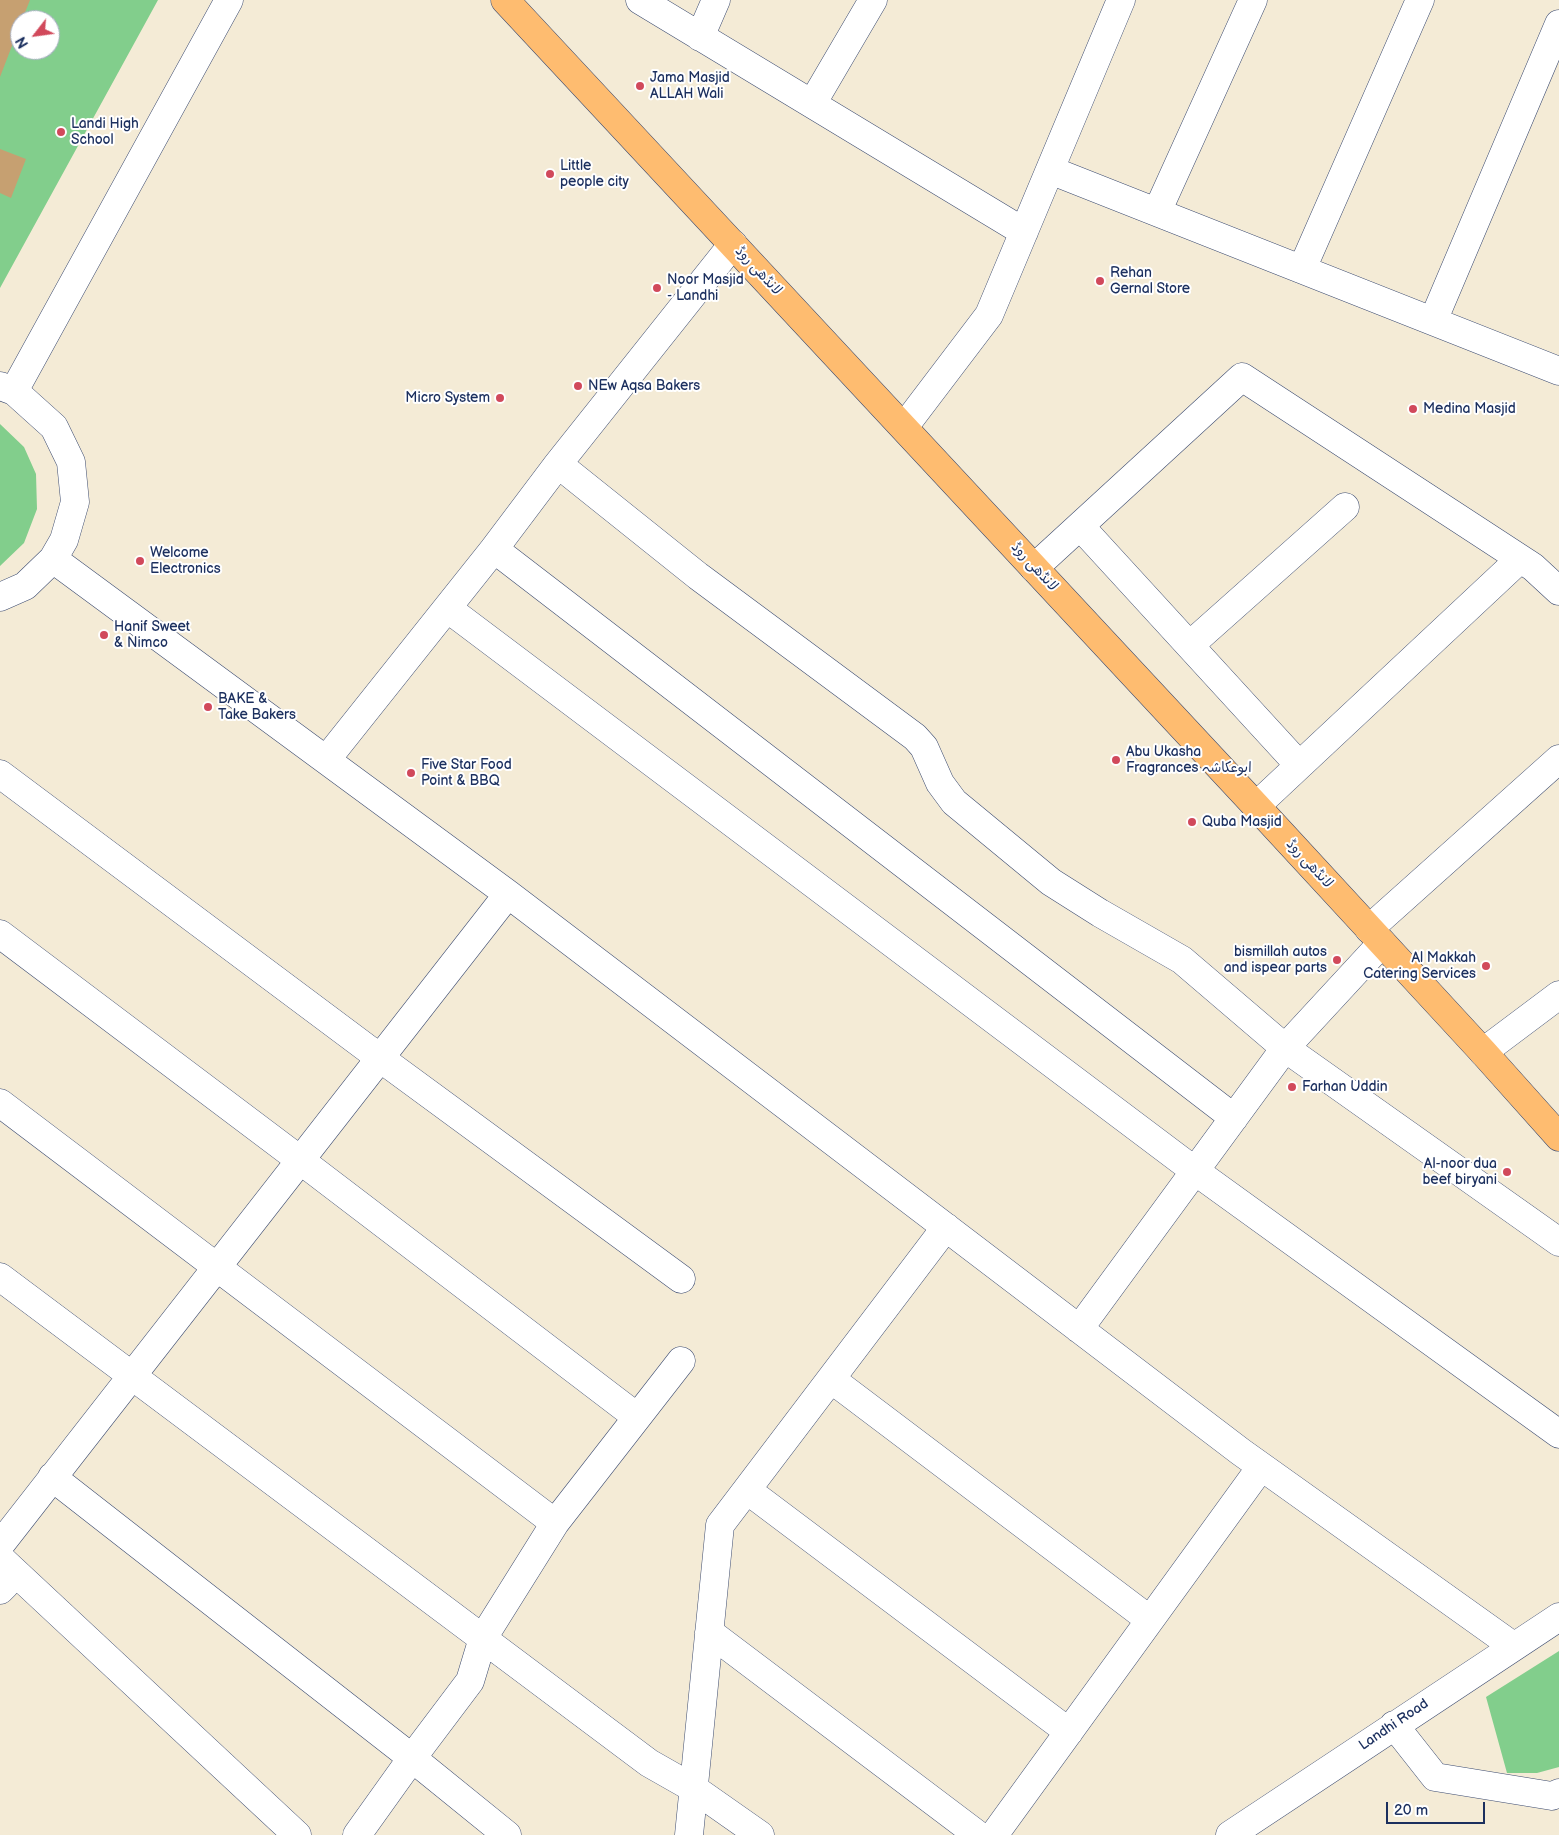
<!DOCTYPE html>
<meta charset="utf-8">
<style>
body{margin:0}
#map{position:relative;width:1559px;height:1835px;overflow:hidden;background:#f4ebd6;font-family:"Balsamiq Sans",sans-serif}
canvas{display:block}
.north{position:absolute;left:10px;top:10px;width:50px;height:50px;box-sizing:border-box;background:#fff;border:1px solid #a4acbf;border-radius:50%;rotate:240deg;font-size:14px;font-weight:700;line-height:20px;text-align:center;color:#1b2f5e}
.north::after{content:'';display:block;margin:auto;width:18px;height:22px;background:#d1495b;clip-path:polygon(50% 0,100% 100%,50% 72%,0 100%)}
.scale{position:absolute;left:1386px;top:1802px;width:99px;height:22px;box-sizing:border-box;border:2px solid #1b2f5e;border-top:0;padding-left:6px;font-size:15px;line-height:18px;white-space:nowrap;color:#1b2f5e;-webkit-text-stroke:4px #fff;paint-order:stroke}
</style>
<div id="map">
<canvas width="1559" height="1835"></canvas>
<div class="north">N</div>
<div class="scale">20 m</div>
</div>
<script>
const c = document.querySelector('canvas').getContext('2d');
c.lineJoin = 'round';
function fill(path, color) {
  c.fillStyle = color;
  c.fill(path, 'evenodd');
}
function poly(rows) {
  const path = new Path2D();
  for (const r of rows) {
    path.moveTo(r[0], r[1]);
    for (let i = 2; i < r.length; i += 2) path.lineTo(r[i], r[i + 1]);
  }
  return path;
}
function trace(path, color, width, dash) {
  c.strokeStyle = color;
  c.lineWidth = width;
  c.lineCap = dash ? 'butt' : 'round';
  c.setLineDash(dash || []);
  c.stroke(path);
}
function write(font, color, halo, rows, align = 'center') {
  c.font = font + ' "Balsamiq Sans","Playpen Sans Arabic",sans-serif';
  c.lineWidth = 4;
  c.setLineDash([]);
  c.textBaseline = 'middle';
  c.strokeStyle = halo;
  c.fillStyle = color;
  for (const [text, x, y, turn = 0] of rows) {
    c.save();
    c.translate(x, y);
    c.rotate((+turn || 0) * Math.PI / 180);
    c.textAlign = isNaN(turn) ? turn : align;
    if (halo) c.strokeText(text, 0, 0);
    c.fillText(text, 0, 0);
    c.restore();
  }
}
const green = poly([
 [0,0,158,0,0,288],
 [20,20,50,20,50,50,20,50],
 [0,424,24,447,36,474,37,509,24,543,0,566],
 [1559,1651,1559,1767,1537,1773,1507,1773,1486,1697]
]);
const building = poly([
 [0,0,30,0,22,20,20,20,20,25,0,77],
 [0,149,26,159,11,198,0,193]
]);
const minor = poly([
 [640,0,1024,232],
 [700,37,716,0],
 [812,104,873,0],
 [1050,170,1559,371],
 [1157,212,1253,0],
 [1302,269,1420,0],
 [1433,321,1559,24],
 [0,386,14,391,54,427,71,462,75,502,64,540,53,559,25,586,0,597],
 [14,391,229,0],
 [904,427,989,315,1121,0],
 [558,464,698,576,915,737,924,747,940,783,954,802,1051,882,1100,913,1182,960,1285,1048,1559,1242],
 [1080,526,1299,765],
 [494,549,1234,1118],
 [53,559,508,894,1241,1452,1513,1646],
 [1034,568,1242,377,1533,567,1559,591],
 [447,608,1195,1171,1559,1434],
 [1190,645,1345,507],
 [326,760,494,549,558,464,733,244],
 [0,774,380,1058,681,1279],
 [1256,806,1520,559],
 [1369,929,1559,759],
 [0,934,300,1160,637,1417],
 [1483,1052,1559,995],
 [0,1103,555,1523],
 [0,1277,649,1763,693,1788,760,1835],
 [1079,1329,1285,1048,1382,943],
 [831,1379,1150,1620],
 [52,1477,412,1758,507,1835],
 [747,1490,1069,1732],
 [0,1545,508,894],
 [0,1558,297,1835],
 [0,1590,5,1585],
 [709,1632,978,1835],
 [357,1835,412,1758,470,1681,483,1638,555,1523,681,1361],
 [689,1835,720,1525,946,1227],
 [994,1835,1261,1467]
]);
const tertiary = poly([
 [1394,1725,1435,1777,1552,1796,1559,1793],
 [1230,1835,1559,1617]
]);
const primary = poly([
 [505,0,1256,806,1483,1052,1559,1137]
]);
const markers = [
 [640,86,5,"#d1495b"],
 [61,132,5,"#d1495b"],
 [550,174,5,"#d1495b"],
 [1100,281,5,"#d1495b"],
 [657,288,5,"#d1495b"],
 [578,386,5,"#d1495b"],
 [500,398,5,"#d1495b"],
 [1413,409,5,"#d1495b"],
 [140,561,5,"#d1495b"],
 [104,635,5,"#d1495b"],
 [208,707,5,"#d1495b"],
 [1116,760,5,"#d1495b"],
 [411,773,5,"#d1495b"],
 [1192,822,5,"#d1495b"],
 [1337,960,5,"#d1495b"],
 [1486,966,5,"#d1495b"],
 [1292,1087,5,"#d1495b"],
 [1507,1172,5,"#d1495b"]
];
const poiNames = [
 ["Jama Masjid",650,78],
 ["ALLAH Wali",650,94],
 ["Landi High",71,124],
 ["School",71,140],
 ["Little",560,166],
 ["people city",560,182],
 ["Rehan",1110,273],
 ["Gernal Store",1110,289],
 ["Noor Masjid",667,280],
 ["- Landhi",667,296],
 ["NEw Aqsa Bakers",588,386],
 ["Micro System",490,398,"right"],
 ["Medina Masjid",1423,409],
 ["Welcome",150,553],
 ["Electronics",150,569],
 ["Hanif Sweet",114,627],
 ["& Nimco",114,643],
 ["BAKE &",218,699],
 ["Take Bakers",218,715],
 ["Abu Ukasha",1126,752],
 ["Fragrances ابوعکاشہ",1126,768],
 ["Five Star Food",421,765],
 ["Point & BBQ",421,781],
 ["Quba Masjid",1202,822],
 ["bismillah autos",1327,952,"right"],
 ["and ispear parts",1327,968,"right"],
 ["Al Makkah",1476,958,"right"],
 ["Catering Services",1476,974,"right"],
 ["Farhan Uddin",1302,1087],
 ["Al-noor dua",1497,1164,"right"],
 ["beef biryani",1497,1180,"right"]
];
const streetNames = [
 ["لانڈھی روڈ",758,271,47],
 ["لانڈھی روڈ",1034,567,47],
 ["لانڈھی روڈ",1309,864,47],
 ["Landhi Road",1394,1725,-34]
];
fill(green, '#82ce8c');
fill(building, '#c6a071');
trace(minor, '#3c4b70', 29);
trace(tertiary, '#3c4b70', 29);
trace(primary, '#3c4b70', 29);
trace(minor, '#fff', 28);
trace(tertiary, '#fff', 28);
trace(primary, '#febc70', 28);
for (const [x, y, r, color] of markers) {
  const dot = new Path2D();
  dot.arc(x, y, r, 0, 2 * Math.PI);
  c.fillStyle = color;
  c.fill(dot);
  trace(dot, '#fff', 2);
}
write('14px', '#1b2f5e', '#fff', poiNames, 'left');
write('14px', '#1b2f5e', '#fff', streetNames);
</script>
